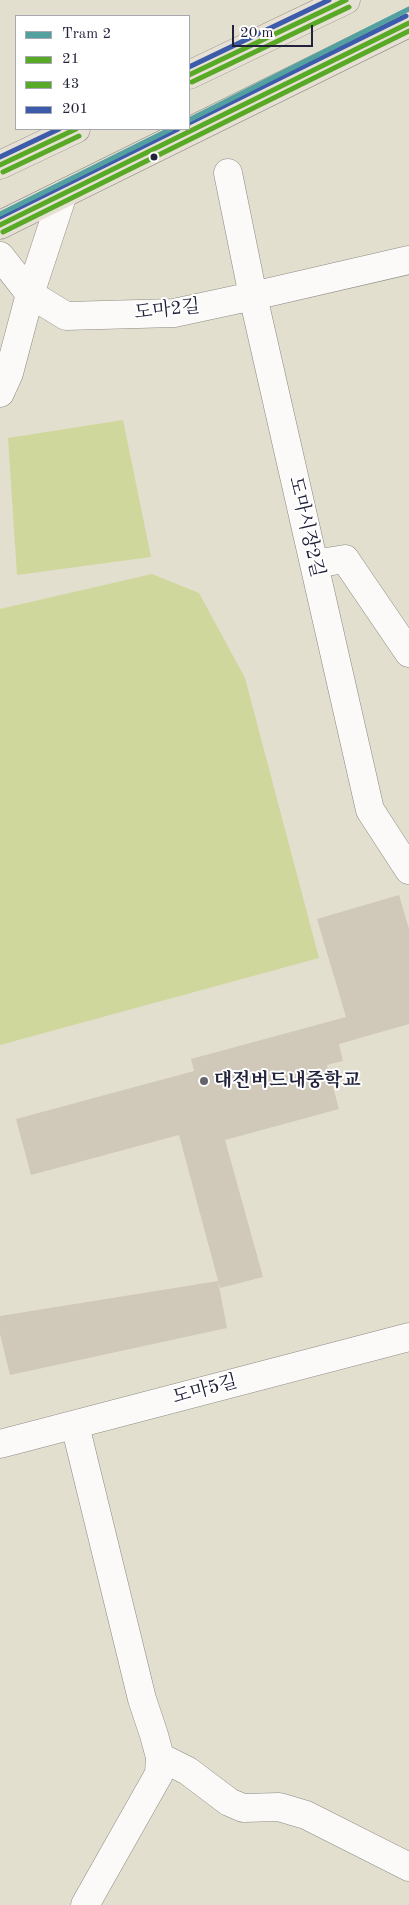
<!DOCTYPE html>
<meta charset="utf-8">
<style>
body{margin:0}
#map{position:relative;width:409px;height:1905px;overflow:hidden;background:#e3dfce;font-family:"Old Standard TT",serif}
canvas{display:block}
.legend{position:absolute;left:15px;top:15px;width:175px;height:115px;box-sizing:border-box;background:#fff;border:1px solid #a7a7b1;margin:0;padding:6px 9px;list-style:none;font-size:15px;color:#22223b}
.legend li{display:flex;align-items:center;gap:10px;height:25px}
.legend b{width:25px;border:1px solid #a7a7b1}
.scale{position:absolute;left:232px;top:25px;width:81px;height:22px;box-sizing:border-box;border:2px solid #22223b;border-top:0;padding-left:6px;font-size:15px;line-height:18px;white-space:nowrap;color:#22223b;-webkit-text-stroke:4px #fff;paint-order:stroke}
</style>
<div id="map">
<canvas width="409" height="1905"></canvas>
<ul class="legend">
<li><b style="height:6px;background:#53a0a0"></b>Tram 2</li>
<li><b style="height:6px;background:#58a926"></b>21</li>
<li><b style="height:6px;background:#58a926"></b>43</li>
<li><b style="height:6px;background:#3d5bab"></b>201</li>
</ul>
<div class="scale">20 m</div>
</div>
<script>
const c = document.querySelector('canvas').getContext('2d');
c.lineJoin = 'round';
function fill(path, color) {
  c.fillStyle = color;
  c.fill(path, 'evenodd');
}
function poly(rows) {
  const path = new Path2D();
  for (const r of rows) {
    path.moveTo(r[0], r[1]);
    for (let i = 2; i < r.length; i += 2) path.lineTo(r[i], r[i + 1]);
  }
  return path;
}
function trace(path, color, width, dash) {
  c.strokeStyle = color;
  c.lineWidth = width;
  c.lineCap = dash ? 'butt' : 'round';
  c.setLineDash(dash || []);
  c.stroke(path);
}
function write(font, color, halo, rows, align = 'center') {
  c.font = font + ' "Old Standard TT","Noto Serif KR",serif';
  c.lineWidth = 4;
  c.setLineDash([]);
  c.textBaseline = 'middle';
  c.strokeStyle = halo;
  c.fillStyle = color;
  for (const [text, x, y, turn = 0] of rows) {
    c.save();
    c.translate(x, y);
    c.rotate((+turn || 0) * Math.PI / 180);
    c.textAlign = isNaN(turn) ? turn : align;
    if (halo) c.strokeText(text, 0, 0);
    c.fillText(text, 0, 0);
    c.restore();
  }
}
const green = poly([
 [123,420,151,557,17,575,8,438],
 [152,574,199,593,245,678,319,958,0,1045,0,609]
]);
const building = poly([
 [399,895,409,929,409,1024,339,1044,343,1061,327,1065,339,1109,225,1140,263,1277,220,1288,179,1135,31,1175,16,1119,194,1071,191,1059,346,1017,317,919],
 [218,1281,227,1328,10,1375,0,1334,0,1316]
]);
const minor = poly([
 [228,173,253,296,370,810,409,870],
 [0,256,30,294,66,316,174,313,253,296,409,260],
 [0,393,9,373,30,294,63,194],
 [314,564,345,559,409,653],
 [75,1425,142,1699,154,1735,160,1757,159,1774,85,1905],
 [0,1444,409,1337],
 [160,1757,188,1771,229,1802,243,1808,279,1807,306,1815,409,1867]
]);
const major = poly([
 [189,75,346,0],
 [0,165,76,129],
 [0,225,409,23]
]);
const bus1 = poly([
 [189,75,346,0],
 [0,165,76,129],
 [0,225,409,23]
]);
const bus2 = poly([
 [192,82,349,7],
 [3,172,79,136],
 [3,232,409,31]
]);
const bus3 = poly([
 [189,67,329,0],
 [189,123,406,16],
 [0,157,59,129],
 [0,217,178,129]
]);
const tram1 = poly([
 [189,120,409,9],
 [0,214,171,129]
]);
const markers = [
 [154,157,4.5,"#22223b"],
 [204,1081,5,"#66646e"]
];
const streetNames = [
 ["도마2길",167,310,-6],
 ["도마시장2길",306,527,77],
 ["도마5길",205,1390,-15]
];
const poiNames = [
 ["대전버드내중학교",214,1081]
];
fill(green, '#d0d79c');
fill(building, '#d0c8b9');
trace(minor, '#8c8a85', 29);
trace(major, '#8c8a85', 29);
trace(minor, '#fbfaf8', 28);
trace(major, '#e6e1d4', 28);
trace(bus1, '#58a926', 5);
trace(bus2, '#58a926', 5);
trace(bus3, '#3d5bab', 5);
trace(tram1, '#53a0a0', 5);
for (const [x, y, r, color] of markers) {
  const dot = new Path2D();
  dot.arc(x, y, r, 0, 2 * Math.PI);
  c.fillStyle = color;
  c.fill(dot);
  trace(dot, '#fff', 2);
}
write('19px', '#22223b', '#fff', streetNames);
write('bold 19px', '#22223b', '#fff', poiNames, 'left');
</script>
